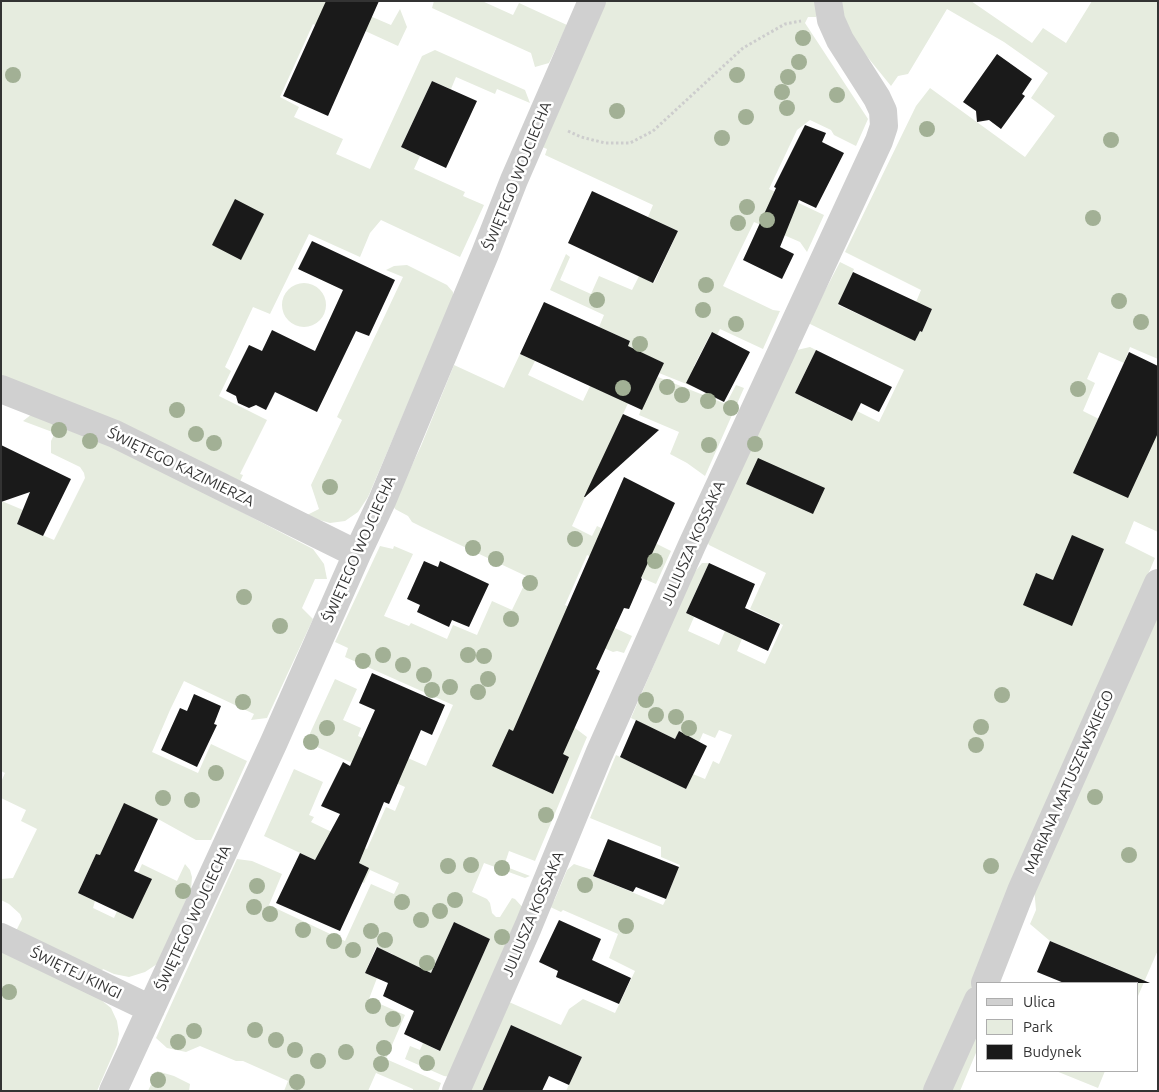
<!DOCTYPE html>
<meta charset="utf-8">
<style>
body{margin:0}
#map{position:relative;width:1159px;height:1092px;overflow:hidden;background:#fff;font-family:Ubuntu,sans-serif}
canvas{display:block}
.frame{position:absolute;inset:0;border:2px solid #333;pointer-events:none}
.legend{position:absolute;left:976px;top:982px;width:162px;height:90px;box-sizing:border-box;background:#fff;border:1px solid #adadad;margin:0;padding:6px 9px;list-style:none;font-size:15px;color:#333}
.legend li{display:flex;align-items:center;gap:10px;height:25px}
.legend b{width:25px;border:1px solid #adadad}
</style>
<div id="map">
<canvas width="1159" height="1092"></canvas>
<div class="frame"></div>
<ul class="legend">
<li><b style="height:6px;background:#d0d0d0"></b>Ulica</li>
<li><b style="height:14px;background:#e6ecdf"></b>Park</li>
<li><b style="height:14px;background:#1a1a1a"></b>Budynek</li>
</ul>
</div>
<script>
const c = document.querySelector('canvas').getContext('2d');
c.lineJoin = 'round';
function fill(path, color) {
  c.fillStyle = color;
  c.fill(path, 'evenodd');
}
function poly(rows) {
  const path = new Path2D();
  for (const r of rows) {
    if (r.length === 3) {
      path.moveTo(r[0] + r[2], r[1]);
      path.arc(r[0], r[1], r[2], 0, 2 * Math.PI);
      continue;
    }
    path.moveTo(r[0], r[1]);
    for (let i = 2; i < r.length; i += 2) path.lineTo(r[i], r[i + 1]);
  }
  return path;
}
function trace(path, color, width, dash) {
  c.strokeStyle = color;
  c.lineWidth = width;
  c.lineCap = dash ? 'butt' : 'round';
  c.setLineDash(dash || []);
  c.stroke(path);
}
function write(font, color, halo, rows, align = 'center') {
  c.font = font + ' Ubuntu,sans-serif';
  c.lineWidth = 5;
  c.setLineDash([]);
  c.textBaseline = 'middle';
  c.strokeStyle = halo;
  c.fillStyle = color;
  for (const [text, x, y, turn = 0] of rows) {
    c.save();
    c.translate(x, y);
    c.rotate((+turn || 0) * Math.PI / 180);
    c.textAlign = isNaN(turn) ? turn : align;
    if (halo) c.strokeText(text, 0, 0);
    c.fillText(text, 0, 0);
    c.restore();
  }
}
const green = poly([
 [1,1,342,1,342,4,391,25,400,9,407,27,398,46,339,19,332,33,313,24,280,97,299,107,294,117,343,139,336,154,370,169,422,56,435,50,525,90,530,103,497,89,495,94,456,77,451,89,432,81,401,147,420,156,414,169,465,192,463,196,484,205,460,257,381,220,370,233,360,257,309,234,270,314,253,307,225,367,231,371,219,396,267,420,240,474,243,475,238,486,1,378],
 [434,1,482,1,513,15,519,3,567,25,549,63,535,67,531,53,432,8],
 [603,1,817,1,818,11,816,17,808,17,805,23,868,119,856,146,834,135,831,130,810,120,797,130,769,189,824,215,807,252,800,242,754,222,723,286,773,310,780,311,763,349,720,329,717,335,711,333,694,366,707,373,699,389,659,373,664,363,653,358,653,386,658,377,726,404,736,385,744,388,705,476,687,463,670,454,679,432,639,415,642,406,629,401,572,526,592,536,597,526,645,549,655,543,671,551,656,584,587,555,565,605,632,636,624,653,617,651,613,652,588,641,525,707,575,728,587,737,535,861,509,851,504,866,530,876,525,878,484,863,472,892,487,899,490,903,492,913,496,917,500,917,512,898,515,899,525,910,450,1077,444,1076,405,1059,410,1046,420,1050,423,1043,439,1051,490,939,454,922,427,982,388,966,393,954,376,947,365,973,377,978,369,999,405,1015,386,1059,441,1083,438,1091,413,1091,413,1089,376,1073,368,1091,284,1091,288,1081,243,1061,236,1061,200,1046,186,1052,167,1048,156,1038,237,859,252,861,282,874,269,905,345,941,371,884,394,894,399,883,370,870,364,883,264,836,294,769,323,782,309,815,314,817,311,822,367,849,386,807,395,811,405,787,306,742,335,679,357,689,343,720,361,728,358,736,426,766,453,705,345,657,348,648,335,642,380,546,393,549,394,546,413,554,384,616,409,626,411,623,447,639,453,625,477,635,492,601,512,610,528,577,422,527,412,522,408,516,395,509,393,505,421,446,454,365,504,388,520,354,535,361,528,375,583,401,590,386,606,393,630,341,599,327,604,315,550,290,566,254,570,257,560,280,591,294,599,276,632,290,639,276,654,283,678,231,648,217,653,205,545,155,547,149,540,146],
 [841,1,971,1,1032,43,1043,28,1066,43,1092,1,1158,1,1158,359,1130,347,1124,363,1099,352,1087,379,1095,383,1083,411,1151,445,1158,433,1158,532,1134,521,1125,543,1155,558,929,1091,566,1091,582,1057,511,1025,482,1091,465,1091,509,1002,561,1025,569,1009,583,999,615,1013,635,971,609,958,618,934,563,910,561,912,546,905,554,901,567,870,574,864,595,871,593,876,663,905,666,899,680,865,661,857,661,847,590,818,616,755,686,789,693,774,705,779,713,761,719,764,732,735,719,730,715,738,703,733,696,749,679,732,675,739,631,718,693,574,702,563,709,563,686,613,694,617,688,631,719,645,725,631,742,639,737,651,765,664,783,625,750,609,766,573,709,545,707,541,797,350,810,347,816,350,795,393,851,421,857,411,879,422,904,370,808,323,840,262,854,269,838,305,891,329,905,324,922,332,932,309,916,302,921,290,845,252,916,106,930,88,1025,157,1055,116,1031,98,1048,73,1004,42,947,9,908,74,898,76,891,86,856,43,841,12],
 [407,265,447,285,453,292,453,298,368,497,358,512,345,521,330,523,305,516,319,509,311,485,342,420,337,417,403,277,386,270,394,266],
 [304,305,22],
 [32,414,104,441,313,549,324,564,327,579,315,579,302,608,313,619,267,718,251,720,254,714,184,681,170,710,152,752,198,773,211,744,247,761,211,840,196,840,158,819,124,804,110,833,110,860,96,854,78,893,95,901,93,908,114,918,117,911,133,919,151,879,138,873,142,864,177,881,185,864,190,870,192,877,191,889,157,964,145,972,129,977,114,974,103,969,101,972,15,933,22,919,20,914,9,904,1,900,1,879,13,878,37,829,21,821,26,810,1,798,1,782,5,773,1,771,1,502,4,502,23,510,17,524,54,540,85,478,84,473,80,467,51,453,51,441,55,433,23,421],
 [1158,615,1158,950,1138,996,1138,983,1115,983,1120,970,1050,941,1030,924,1036,910,1034,888],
 [1,951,100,999,111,1008,117,1021,119,1034,117,1045,97,1091,1,1091],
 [978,1023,978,1048,960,1091,949,1091],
 [157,1071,174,1076,190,1084,189,1091,148,1091],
 [1056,1071,1105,1071,1098,1088]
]);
const building = poly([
 [326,1,379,1,328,116,283,96],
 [997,54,1032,79,1022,94,1025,96,1001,129,989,120,977,122,976,111,963,102],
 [432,81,477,101,446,168,401,147],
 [805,125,826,133,822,142,844,153,816,208,799,200,780,247,794,254,782,279,743,260,776,188,774,187],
 [592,191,678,231,653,283,568,243],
 [235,199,264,214,241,260,212,245],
 [312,241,395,280,369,336,356,331,317,412,275,392,266,410,256,405,249,408,238,403,236,396,226,391,249,345,262,351,272,330,315,351,343,290,298,269],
 [853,272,932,309,922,332,920,331,915,341,838,304],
 [544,302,630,341,628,346,664,363,642,410,520,354],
 [712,332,750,352,724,402,686,383],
 [816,350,892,387,879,412,861,403,852,421,795,393],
 [1129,352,1158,366,1158,433,1128,498,1073,473],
 [623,414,659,430,585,497,584,497],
 [1,445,71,479,43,536,17,524,30,492,1,502],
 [758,458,825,488,813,514,746,484],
 [624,477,675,503,641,578,642,579,629,609,624,608,596,669,600,671,563,754,569,757,553,794,492,766,509,729,513,731],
 [1072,535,1104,549,1072,626,1023,605,1036,573,1053,580],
 [424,561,438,567,440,561,489,584,469,627,452,620,449,627,417,612,420,605,407,599],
 [709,563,755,584,745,608,780,624,768,651,686,613],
 [372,673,445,705,432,735,421,730,389,804,384,802,359,863,369,868,340,931,276,903,300,853,315,860,340,814,321,806,343,762,350,766,375,710,359,703],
 [194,694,221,706,214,724,217,725,197,767,161,750,180,708,187,711],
 [636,720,675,739,679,731,707,746,686,789,620,757],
 [124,803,158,819,134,871,152,879,133,919,78,893,96,854,100,855],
 [608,839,679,867,666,899,636,887,633,892,593,876],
 [559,920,601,939,592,960,631,978,619,1004,556,977,558,971,539,962],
 [454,922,490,939,440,1051,404,1034,414,1011,383,996,388,983,365,973,377,947,431,973],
 [1050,941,1150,983,1064,983,1037,972],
 [511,1025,582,1057,569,1085,549,1076,542,1091,482,1091]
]);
const path = poly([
 [568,131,581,137,605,143,630,143,653,131,743,48,785,24,801,21]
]);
const minor = poly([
 [1,389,115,434,357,554],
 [1,937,151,1009],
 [985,983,1021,891,1158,583],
 [113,1091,274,742,357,554,382,501,485,254,514,180,592,1],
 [456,1091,528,927,599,754,692,545,879,141,884,126,883,111,877,98,840,40,831,20,828,1],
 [937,1091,978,1000]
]);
const trees = [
 [803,38],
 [799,62],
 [13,75],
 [737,75],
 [788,77],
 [782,92],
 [837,95],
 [787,108],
 [617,111],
 [746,117],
 [927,129],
 [722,138],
 [1111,140],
 [747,207],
 [1093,218],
 [767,220],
 [738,223],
 [706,285],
 [597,300],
 [1119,301],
 [703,310],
 [1141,322],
 [736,324],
 [640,344],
 [667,387],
 [623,388],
 [1078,389],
 [682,395],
 [708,401],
 [731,408],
 [177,410],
 [59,430],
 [196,434],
 [90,441],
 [214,443],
 [755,444],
 [709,445],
 [330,487],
 [575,539],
 [473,548],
 [496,559],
 [655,561],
 [530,583],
 [244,597],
 [511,619],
 [280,626],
 [383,655],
 [468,655],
 [484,656],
 [363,661],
 [403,665],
 [424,675],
 [488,679],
 [450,687],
 [432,690],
 [478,692],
 [1002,695],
 [646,700],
 [243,702],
 [656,715],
 [676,717],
 [981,727],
 [327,728],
 [689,728],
 [311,742],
 [976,745],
 [216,773],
 [1095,797],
 [163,798],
 [192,800],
 [546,815],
 [1129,855],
 [471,865],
 [448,866],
 [991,866],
 [502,868],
 [585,885],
 [257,886],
 [183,891],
 [455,900],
 [402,902],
 [254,907],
 [440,911],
 [270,914],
 [421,920],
 [626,926],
 [303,930],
 [371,931],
 [502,937],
 [385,940],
 [334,941],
 [353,950],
 [427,963],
 [9,992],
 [373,1006],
 [393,1019],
 [255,1030],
 [194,1031],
 [276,1040],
 [178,1042],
 [384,1048],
 [295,1050],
 [346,1052],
 [318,1061],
 [427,1063],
 [381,1064],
 [158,1080],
 [297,1082]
];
const streetNames = [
 ["ŚWIĘTEGO WOJCIECHA",517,176,-68],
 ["ŚWIĘTEGO KAZIMIERZA",181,467,26],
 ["JULIUSZA KOSSAKA",693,543,-66],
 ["ŚWIĘTEGO WOJCIECHA",359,549,-66],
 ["MARIANA MATUSZEWSKIEGO",1069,782,-66],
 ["JULIUSZA KOSSAKA",533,914,-67],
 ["ŚWIĘTEGO WOJCIECHA",193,918,-65],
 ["ŚWIĘTEJ KINGI",76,973,26]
];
fill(green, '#e6ecdf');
fill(building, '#1a1a1a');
trace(path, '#cdcdcd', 3, [2.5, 2.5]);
trace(minor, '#d0d0d0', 28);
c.fillStyle = '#a2b095';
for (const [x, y] of trees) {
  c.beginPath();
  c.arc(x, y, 8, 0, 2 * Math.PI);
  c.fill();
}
write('15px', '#333', '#fff', streetNames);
</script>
